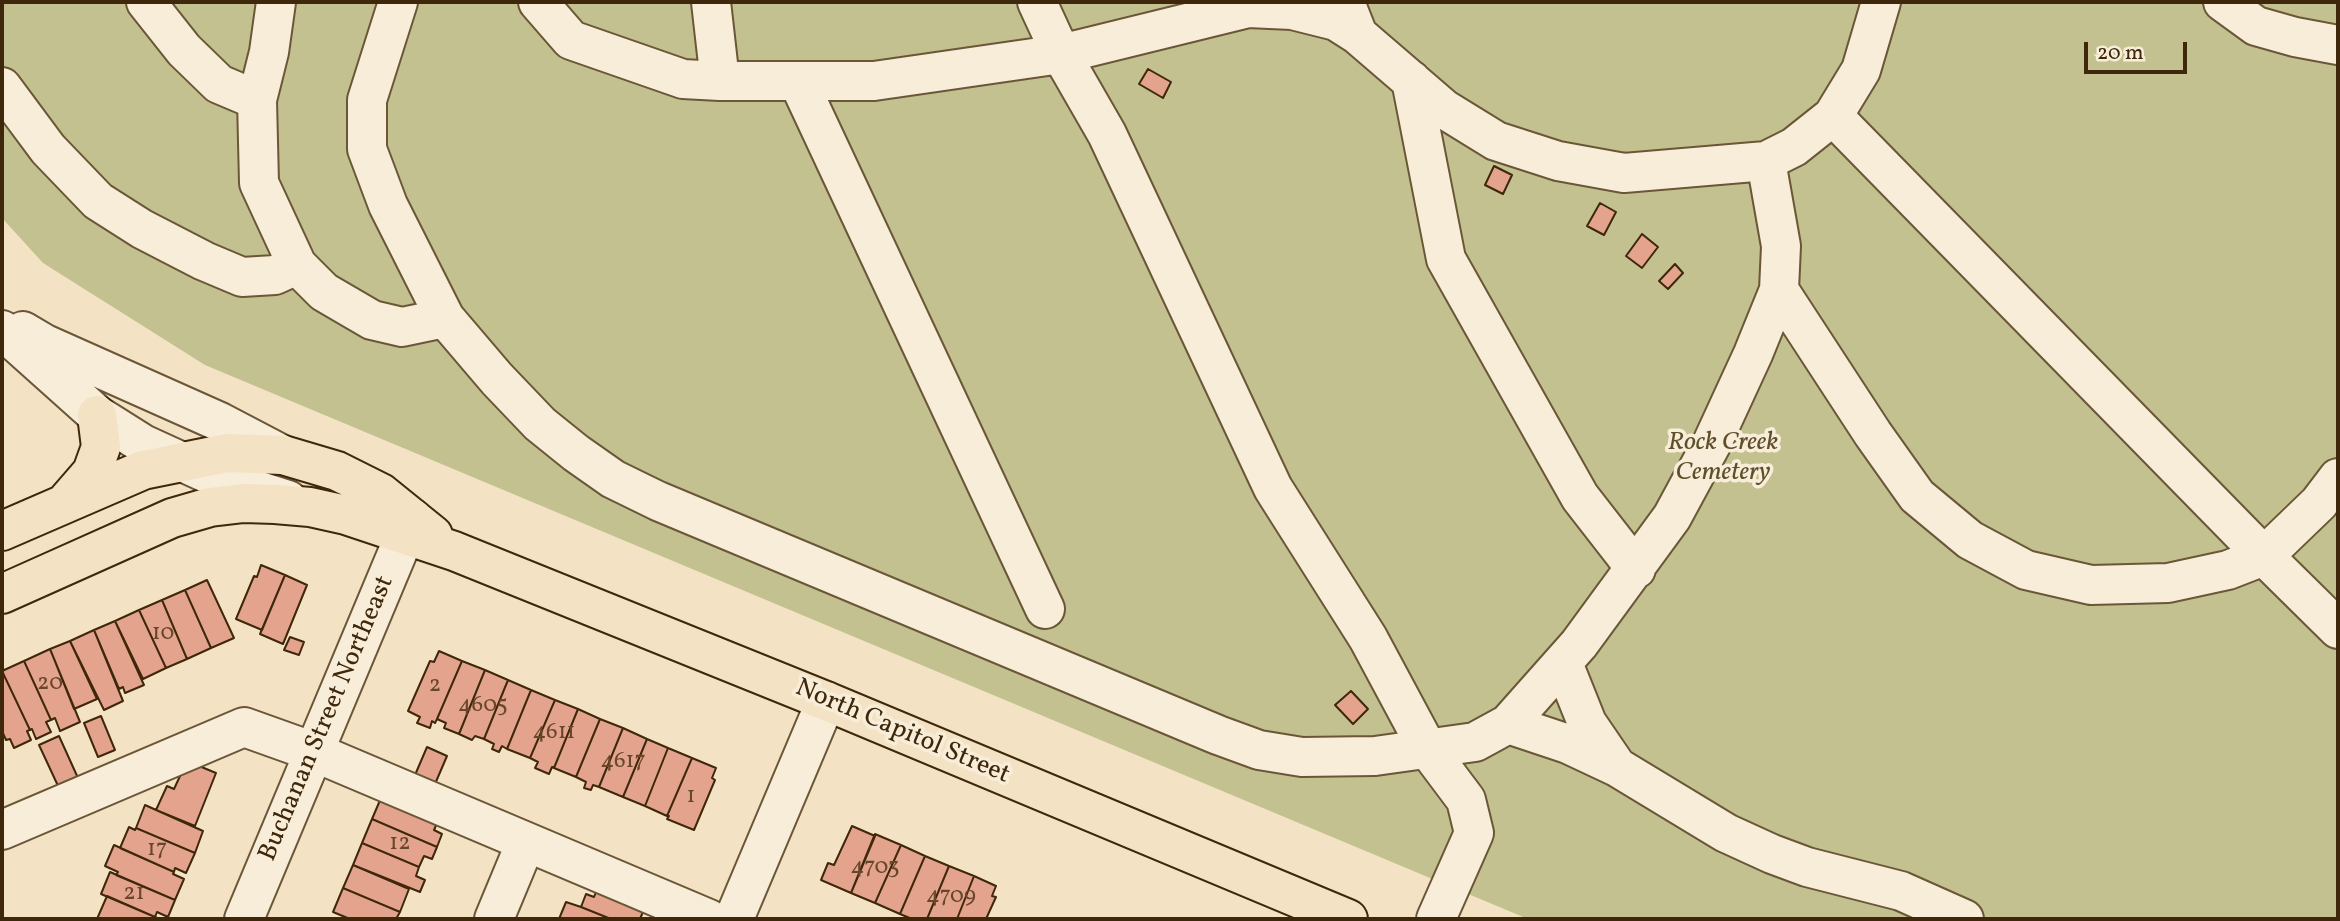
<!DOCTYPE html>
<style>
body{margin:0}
#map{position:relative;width:2340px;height:921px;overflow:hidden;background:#f3e3c4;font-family:Vollkorn,serif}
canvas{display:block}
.frame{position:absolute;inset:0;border:4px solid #3e270a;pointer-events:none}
.scale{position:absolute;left:2084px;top:42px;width:103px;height:32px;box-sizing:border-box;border:4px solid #3e270a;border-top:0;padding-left:9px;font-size:21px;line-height:24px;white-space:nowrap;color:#3e270a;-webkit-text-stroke:5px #f7edd9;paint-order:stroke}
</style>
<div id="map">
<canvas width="2340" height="921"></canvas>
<div class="frame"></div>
<div class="scale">20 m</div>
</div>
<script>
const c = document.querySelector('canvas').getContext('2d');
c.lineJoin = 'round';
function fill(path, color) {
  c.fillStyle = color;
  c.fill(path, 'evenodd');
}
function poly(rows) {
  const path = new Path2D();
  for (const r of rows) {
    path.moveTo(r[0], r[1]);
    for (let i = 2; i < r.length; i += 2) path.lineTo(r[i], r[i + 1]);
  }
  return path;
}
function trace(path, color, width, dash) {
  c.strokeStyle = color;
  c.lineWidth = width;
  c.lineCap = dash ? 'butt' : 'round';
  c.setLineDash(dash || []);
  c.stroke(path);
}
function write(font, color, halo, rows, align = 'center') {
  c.font = font + ' Vollkorn,serif';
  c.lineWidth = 7;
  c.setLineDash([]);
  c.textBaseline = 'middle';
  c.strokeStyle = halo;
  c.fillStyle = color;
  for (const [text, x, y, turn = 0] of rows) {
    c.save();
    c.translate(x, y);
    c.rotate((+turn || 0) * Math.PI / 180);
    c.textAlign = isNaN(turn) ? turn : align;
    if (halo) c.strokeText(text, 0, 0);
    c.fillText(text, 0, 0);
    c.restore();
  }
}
const green = poly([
 [2,2,2338,2,2338,919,1528,919,205,365,43,263,2,218]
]);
const building = poly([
 [1148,69,1171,82,1163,98,1139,84,1148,69],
 [1494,166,1512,175,1503,194,1485,185,1494,166],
 [1600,203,1616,212,1604,235,1587,226,1600,203],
 [1642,234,1658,247,1642,268,1626,256,1642,234],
 [1675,264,1683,273,1668,289,1659,281,1675,264],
 [261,565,285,575,262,630,236,619,254,576,257,577,261,565],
 [285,575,307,585,283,644,260,634,285,575],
 [207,580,234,638,211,648,185,590,207,580],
 [185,590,211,648,187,659,162,600,185,590],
 [162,600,187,659,166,668,139,610,162,600],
 [139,610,166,668,143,679,115,621,139,610],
 [115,621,144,685,125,693,123,687,119,689,94,630,115,621],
 [94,630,123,701,104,710,70,641,94,630],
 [290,637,304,642,299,655,284,650,290,637],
 [70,641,97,699,74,709,50,649,70,641],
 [50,649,80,722,60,731,55,718,51,720,24,661,50,649],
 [439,651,462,661,437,719,435,723,432,721,430,728,417,723,420,717,408,711,430,661,434,662,439,651],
 [24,661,51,720,46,722,51,732,36,739,32,729,30,730,2,671,24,661],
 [462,661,485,670,459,734,444,728,446,723,437,719,462,661],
 [485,670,508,680,484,739,475,736,472,740,459,734,485,670],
 [2,671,30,730,27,731,31,740,14,748,10,739,6,740,2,731,2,671],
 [508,680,531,690,507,749,502,746,499,752,492,749,494,744,484,739,508,680],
 [531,690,555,700,530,758,507,749,531,690],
 [1351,691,1368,709,1353,724,1335,705,1351,691],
 [555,700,578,709,554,768,552,767,549,774,535,768,538,762,530,758,555,700],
 [578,709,600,719,576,777,554,768,578,709],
 [101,716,115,750,98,757,84,723,101,716],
 [600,719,623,728,599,787,593,785,591,790,584,788,586,782,576,777,600,719],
 [623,728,647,739,623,797,599,787,623,728],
 [59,736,78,778,59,788,39,745,59,736],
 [647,739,668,748,645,806,623,797,647,739],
 [427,747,447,756,435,784,415,775,427,747],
 [668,748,692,758,667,816,645,806,668,748],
 [692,758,716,768,712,778,715,780,694,830,667,819,669,816,667,816,692,758],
 [187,761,216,773,195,826,156,810,167,786,174,789,187,761],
 [381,798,438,821,434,830,442,834,437,847,372,819,381,798],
 [145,805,203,831,195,853,136,828,145,805],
 [372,819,437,847,432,859,424,856,419,867,362,843,372,819],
 [852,826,875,836,851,893,821,880,828,863,834,865,852,826],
 [129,827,135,830,136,828,195,853,186,873,175,868,174,872,120,848,129,827],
 [875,834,901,845,875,903,851,893,875,834],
 [362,843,419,867,416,876,425,880,420,892,353,865,362,843],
 [114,845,174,872,173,874,184,879,175,900,116,875,118,872,105,866,114,845],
 [901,845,925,856,900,914,875,903,901,845],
 [925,856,949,866,927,919,912,919,900,914,925,856],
 [353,865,409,889,400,912,343,888,353,865],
 [949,866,974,876,957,919,927,919,949,866],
 [110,872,175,900,168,917,157,912,155,917,101,894,110,872],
 [974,876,996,886,992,896,996,897,986,919,957,919,974,876],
 [598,887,645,907,640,919,611,919,581,907,586,894,594,897,598,887],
 [343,888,400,912,396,919,350,919,333,912,343,888],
 [107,896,155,917,160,919,97,919,107,896],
 [566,902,581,907,611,919,559,919,566,902]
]);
const minor = poly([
 [146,2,184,50,219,84,257,100],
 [276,2,269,52,257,100,259,183,297,265,324,292,372,320,402,327,445,318],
 [398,2,367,100,367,149,388,205,445,318,497,379,540,424,576,453,613,479,658,501,1218,735,1259,750,1302,757,1375,756,1475,742,1508,724,1579,644,1672,517,1712,443,1753,354,1779,290,1781,246,1766,161],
 [538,2,571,40,683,79,720,81,874,81,1061,54,1248,8,1261,2],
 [711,2,720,81],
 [1037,2,1061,54,1107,134,1273,488,1368,638,1427,748,1466,800,1474,833,1436,919],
 [2223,2,2256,26,2295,37,2338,45],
 [1248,8,1292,10,1336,21,1358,35,1345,2],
 [1358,35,1444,109,1496,141,1558,161,1624,173,1766,161,1794,147,1833,116,1861,70,1881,2],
 [1411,80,1446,259,1580,497,1636,569],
 [798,81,1045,609],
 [2,87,48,149,98,201,142,229,204,261,242,277,275,275,297,265],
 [1833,116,2264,556,2338,629],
 [1779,290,1873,434,1917,496,1970,540,2026,570,2091,585,2168,583,2228,570,2264,556,2319,503,2338,478],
 [2,330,97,415,143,444,213,476,288,500],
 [23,331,45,344,220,422,283,455],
 [1563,663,1587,723,1617,767],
 [1508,724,1568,744,1617,767,1726,833,1772,854,1807,867,1901,891,1964,919],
 [2,830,244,727,314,752,709,919],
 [244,919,412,518],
 [494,919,526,842],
 [734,919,826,701]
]);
const major = poly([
 [66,502,92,472,101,447,97,415],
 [2,531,143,470,227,453,283,455,337,471,381,493,433,535],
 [2,594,172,518,210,507,244,503,275,504,310,507,346,515,454,551,826,701,1348,919]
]);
const numberNames = [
 ["10",163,635],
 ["20",50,685],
 ["2",435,687],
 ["4605",483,707],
 ["4611",554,734],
 ["4617",623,763],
 ["1",691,798],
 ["12",400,845],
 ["17",157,851],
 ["4703",875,869],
 ["21",134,895],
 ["4709",951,898]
];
const parkNames = [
 ["Rock Creek",1723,444],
 ["Cemetery",1723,474]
];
const streetNames = [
 ["Buchanan Street Northeast",328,719,-67],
 ["North Capitol Street",902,733,23]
];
fill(green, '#c3c18f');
fill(building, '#e3a38d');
trace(building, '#3e270a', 2);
trace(minor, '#6b5638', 42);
trace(major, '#3e270a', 42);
trace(minor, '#f7edd9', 38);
trace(major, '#f3e3c4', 38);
write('23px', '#67462b', null, numberNames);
write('italic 26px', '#5f4e2b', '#f7edd9', parkNames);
write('26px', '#3e270a', '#f7edd9', streetNames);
</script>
